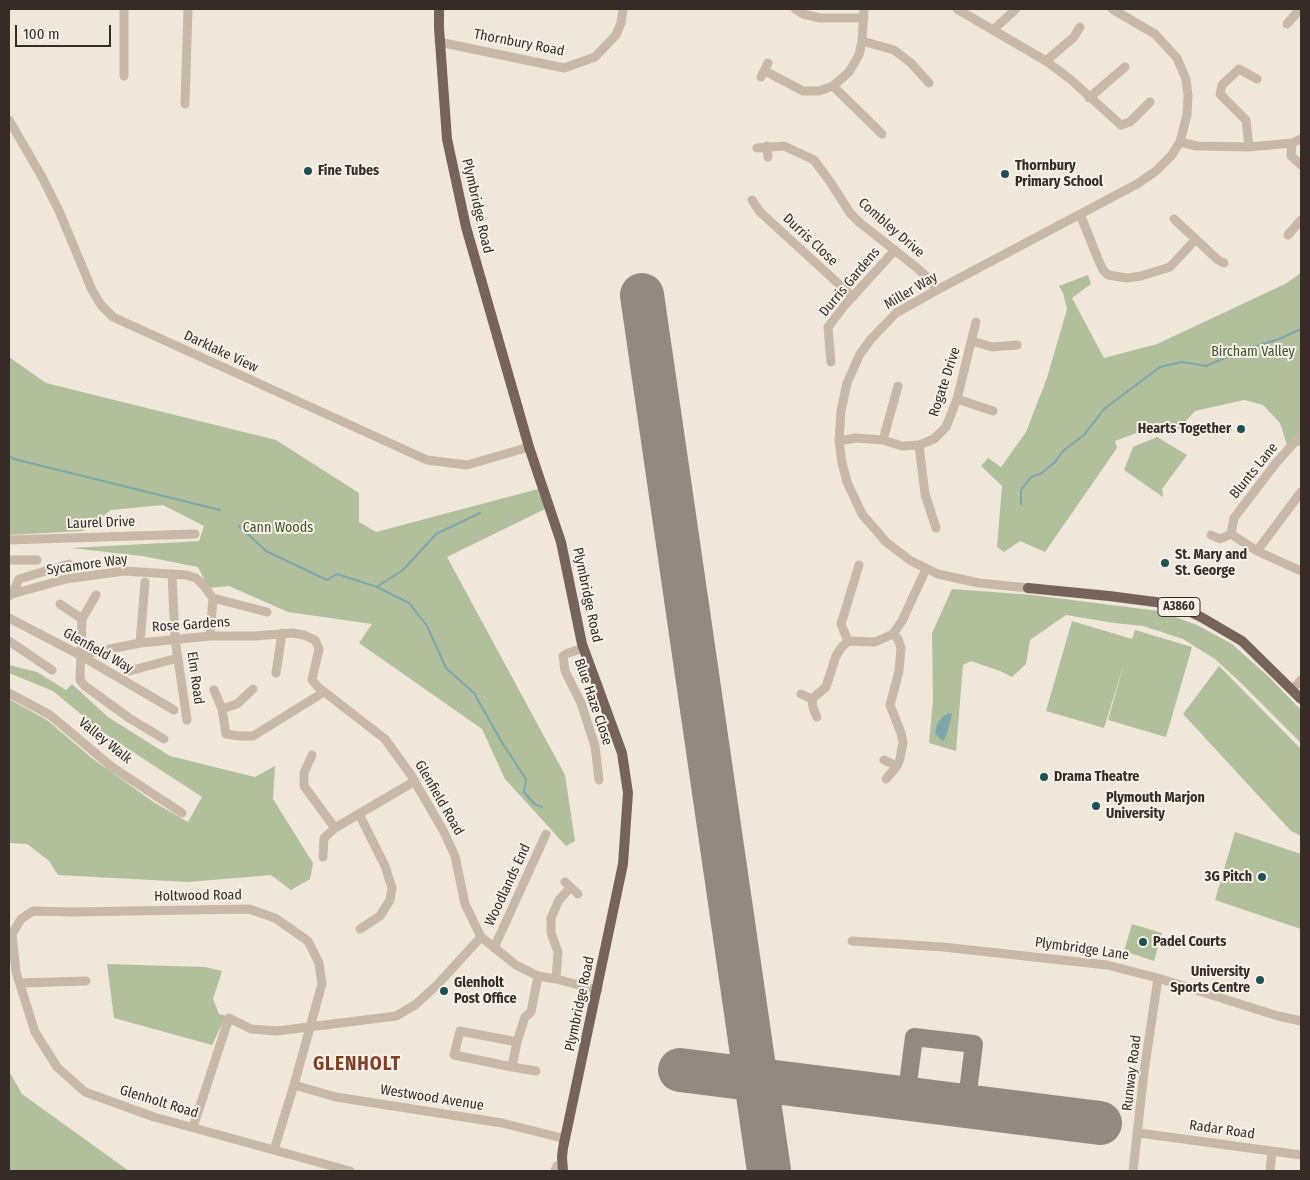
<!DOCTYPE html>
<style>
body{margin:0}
#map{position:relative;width:1310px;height:1180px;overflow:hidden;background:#f0e7db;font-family:"Fira Sans Condensed",sans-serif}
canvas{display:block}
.frame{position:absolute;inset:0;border:10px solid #352c28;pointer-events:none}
.scale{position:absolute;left:15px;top:25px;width:96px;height:22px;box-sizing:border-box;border:2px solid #352c28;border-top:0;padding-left:6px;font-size:15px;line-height:18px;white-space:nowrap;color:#352c28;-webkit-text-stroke:4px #f8f1e7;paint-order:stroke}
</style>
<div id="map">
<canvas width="1310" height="1180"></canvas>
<div class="frame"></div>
<div class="scale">100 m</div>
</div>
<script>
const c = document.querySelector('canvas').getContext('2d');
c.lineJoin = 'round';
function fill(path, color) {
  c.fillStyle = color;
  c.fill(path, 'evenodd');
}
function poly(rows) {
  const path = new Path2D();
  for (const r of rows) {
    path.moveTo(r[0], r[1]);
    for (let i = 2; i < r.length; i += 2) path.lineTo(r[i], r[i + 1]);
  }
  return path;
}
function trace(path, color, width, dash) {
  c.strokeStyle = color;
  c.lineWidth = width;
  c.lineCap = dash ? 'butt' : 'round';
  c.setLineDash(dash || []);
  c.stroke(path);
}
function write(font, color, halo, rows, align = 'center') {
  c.font = font + ' "Fira Sans Condensed",sans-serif';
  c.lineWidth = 4;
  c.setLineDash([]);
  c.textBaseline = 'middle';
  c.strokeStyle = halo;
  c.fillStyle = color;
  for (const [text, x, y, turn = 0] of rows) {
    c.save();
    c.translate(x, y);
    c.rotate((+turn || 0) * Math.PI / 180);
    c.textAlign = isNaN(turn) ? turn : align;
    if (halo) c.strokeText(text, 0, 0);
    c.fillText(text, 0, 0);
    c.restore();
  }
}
const green = poly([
 [1301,273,1301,445,1288,448,1280,423,1263,405,1244,400,1195,411,1176,432,1145,430,1115,441,1117,448,1045,552,1020,541,1004,552,997,547,1002,486,981,466,988,458,1001,467,1026,432,1047,378,1067,309,1063,293,1059,286,1088,275,1091,284,1072,298,1104,358,1157,344,1285,284],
 [9,357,46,383,276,440,359,493,359,522,376,532,538,489,545,509,447,557,565,775,575,841,566,846,505,779,482,729,359,643,372,624,288,612,229,586,208,588,198,567,142,556,71,548,199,541,204,526,163,505,111,510,83,531,9,535],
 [1157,437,1187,455,1162,489,1163,497,1124,470,1133,447],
 [952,589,1032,595,1159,611,1197,625,1232,644,1270,678,1301,710,1301,743,1240,682,1215,659,1183,639,1143,626,1114,623,1066,615,1030,640,1026,664,1012,677,1000,671,971,661,963,665,956,751,929,743,933,701,932,633],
 [1072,621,1132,639,1135,630,1192,647,1166,737,1108,720,1124,664,1104,728,1046,711],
 [9,665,37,672,66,690,72,684,108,717,170,756,255,777,275,766,273,799,313,863,310,879,291,890,271,875,188,882,58,875,49,861,27,844,9,843,9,699,47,720,93,759,155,803,188,822,202,797,101,731,53,691,9,673],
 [1219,666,1301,749,1301,836,1291,831,1183,714],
 [1235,832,1301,854,1301,929,1215,900],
 [1132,924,1162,933,1154,961,1124,951],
 [107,964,205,967,222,971,213,999,219,1014,226,1016,212,1045,114,1018],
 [9,1071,22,1094,129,1171,9,1171]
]);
const water = poly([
 [949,713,952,714,947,734,943,741,935,734,937,724,942,717]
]);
const stream = poly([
 [9,456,14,459,220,510],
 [1021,504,1021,490,1031,477,1042,473,1055,462,1063,451,1084,435,1104,409,1160,367,1182,362,1206,366,1241,351,1279,339,1301,329],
 [239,526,266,551,327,580,337,574,377,587,409,603,427,626,446,668,474,693,501,741,526,779,524,792,534,804,542,807],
 [378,586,403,570,436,534,480,513]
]);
const taxiway = poly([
 [906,1099,914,1037,974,1044,966,1107]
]);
const runway = poly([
 [642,295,769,1171],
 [680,1070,1100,1123]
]);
const minor = poly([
 [124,9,124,76],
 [795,9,803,14,820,18,864,18],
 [957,9,1046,61,1070,79,1121,125,1130,122,1150,102],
 [1287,24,1300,9],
 [994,29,1016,9],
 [862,41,894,50,911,63,929,83],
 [439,42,564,68,595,57,616,35,621,23,623,9],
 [1046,61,1074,37,1080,27],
 [765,71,803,91,819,91,833,86,849,72,859,55,862,41,864,9],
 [761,77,768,63],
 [833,86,882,134],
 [1089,98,1125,67],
 [185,104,188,9],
 [9,120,42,177,59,211,92,290,101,305,113,317,427,460,467,465,529,447],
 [1180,142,1197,146,1249,147,1292,143,1301,139],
 [1292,143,1291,156,1301,165],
 [767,146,768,157],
 [1249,147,1246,120,1220,94,1222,85,1239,69,1257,79],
 [757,148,784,146,814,160,831,183,850,213,859,222,917,268,927,277,937,290],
 [752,200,760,212,853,297],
 [1080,214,1098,259,1103,270,1108,275,1127,278,1141,276,1170,267,1196,239],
 [1174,219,1218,260,1224,263],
 [1288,235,1301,220],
 [972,341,992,347,1017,345],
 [831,362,828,327,845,305,895,250],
 [957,399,993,411],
 [883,440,898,386],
 [839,441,856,438,883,440,902,446,919,445,934,439,946,427,957,399,976,322],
 [919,445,925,494,936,528],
 [1231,534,1234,518,1276,463,1301,435],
 [1231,534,1257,551,1301,571],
 [1211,535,1220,539,1231,534],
 [9,540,195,534],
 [1257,551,1301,492],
 [9,560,37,560],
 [172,574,175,639,187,720],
 [1028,588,979,583,938,574,911,561,886,542,862,514,847,482,842,463,839,441,841,411,847,383,860,354,871,339,896,313,937,290,1137,184,1156,171,1171,156,1180,142,1187,115,1188,96,1186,79,1177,58,1155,34,1112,9],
 [12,594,19,579,69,564],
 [9,596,12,594,66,579,124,571,186,575,196,578,203,585,213,598,210,636],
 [213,598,267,612],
 [60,604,82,619,80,680,85,686,129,718,164,739],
 [9,618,80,655,174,710],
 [82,619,96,595],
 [9,641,52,670],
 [848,641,841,624,859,565],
 [140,643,145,582],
 [584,648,568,653,563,656,565,671,581,703,595,746,599,780],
 [80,655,140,643,210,636,254,636,293,633,304,635,315,640,319,649,312,680,318,687,385,739,411,775,444,832,455,856,465,904,481,937,516,965,538,976,556,979,598,990],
 [129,671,178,658],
 [276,673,282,633],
 [214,690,222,709,226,734,239,736,253,736,324,692],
 [1292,690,1301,680],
 [9,693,50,715,112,767,182,813],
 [801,694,812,699],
 [222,709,237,704,253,689],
 [817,717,813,708,812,699,826,687,836,656,841,648,848,641,875,642,893,634,902,621,926,569],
 [312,755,304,773,304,786,335,828],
 [884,760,897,766],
 [886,779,897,766,900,759,903,742,901,733,890,705,899,671,901,648,898,639,893,634],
 [359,814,385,866,392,888,390,900,380,916,360,929],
 [323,857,324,838,335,828,415,781],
 [565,882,578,894],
 [852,941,943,947,1107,965,1158,978,1278,1016,1301,1021],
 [494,948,546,834],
 [556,979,558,952,551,933,551,918,559,900,570,888],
 [21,983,86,981],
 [517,1042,460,1031,454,1055,512,1067,517,1042,525,1017,531,1012,538,976],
 [512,1067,536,1071],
 [294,1085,336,1097,502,1123,566,1139],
 [193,1127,229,1018,251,1029,277,1031,396,1016,415,1005,437,985,481,937],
 [1139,1133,1301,1155],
 [274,1150,294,1085,322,984,319,963,308,941,275,918,249,909,72,912,33,911,21,919,12,934,16,972,35,1032,57,1067,85,1092,154,1117,350,1171],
 [555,1171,557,1166],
 [1133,1171,1144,1072,1158,978],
 [1270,1171,1272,1151]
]);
const major = poly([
 [439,9,439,28,447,139,466,227,529,447,561,542,582,644,622,753,628,793,623,864,563,1148,562,1157,563,1171],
 [1028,588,1109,596,1163,603,1177,606,1201,617,1242,641,1301,699]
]);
const markers = [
 [308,171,5,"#204f54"],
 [1005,174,5,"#204f54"],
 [1241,429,5,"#204f54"],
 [1165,563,5,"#204f54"],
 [1044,777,5,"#204f54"],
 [1096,806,5,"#204f54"],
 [1262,877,5,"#204f54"],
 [1143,942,5,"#204f54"],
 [1260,980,5,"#204f54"],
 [444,991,5,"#204f54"]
];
const shields = [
 [1179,607,42]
];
const shieldNames = [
 ["A3860",1179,607]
];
const streetNames = [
 ["Thornbury Road",519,43,11],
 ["Plymbridge Road",477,206,77],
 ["Combley Drive",891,228,41],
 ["Durris Close",810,240,43],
 ["Durris Gardens",850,282,-50],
 ["Miller Way",911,291,-31],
 ["Darklake View",221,352,25],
 ["Rogate Drive",945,382,-72],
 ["Blunts Lane",1254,471,-51],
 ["Laurel Drive",101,523,-2],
 ["Sycamore Way",87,565,-8],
 ["Plymbridge Road",587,595,78],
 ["Rose Gardens",191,625,-4],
 ["Glenfield Way",98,651,29],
 ["Elm Road",195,678,82],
 ["Blue Haze Close",593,702,71],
 ["Valley Walk",105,741,39],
 ["Glenfield Road",439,798,60],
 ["Woodlands End",508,885,-65],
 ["Holtwood Road",198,896,-1],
 ["Plymbridge Lane",1082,949,8],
 ["Plymbridge Road",580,1004,-78],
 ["Runway Road",1132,1073,-83],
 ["Westwood Avenue",432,1098,9],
 ["Glenholt Road",159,1102,17],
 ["Radar Road",1222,1130,8]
];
const poiNames = [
 ["Thornbury",1015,166],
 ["Primary School",1015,182],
 ["Fine Tubes",318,171],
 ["Hearts Together",1231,429,"right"],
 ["St. Mary and",1175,555],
 ["St. George",1175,571],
 ["Drama Theatre",1054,777],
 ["Plymouth Marjon",1106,798],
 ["University",1106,814],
 ["3G Pitch",1252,877,"right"],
 ["Padel Courts",1153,942],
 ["University",1250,972,"right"],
 ["Sports Centre",1250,988,"right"],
 ["Glenholt",454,983],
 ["Post Office",454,999]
];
const parkNames = [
 ["Bircham Valley",1253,352],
 ["Cann Woods",278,528]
];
const districtNames = [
 ["GLENHOLT",357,1065]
];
fill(green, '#b2bf9c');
fill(water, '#7ca8ac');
trace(stream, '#7ca8ac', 2);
trace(taxiway, '#928a82', 18);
trace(runway, '#928a82', 44);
trace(minor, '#c8b8a8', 9);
trace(major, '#76645a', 10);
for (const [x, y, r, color] of markers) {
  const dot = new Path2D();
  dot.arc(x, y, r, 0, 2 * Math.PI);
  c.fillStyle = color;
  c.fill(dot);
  trace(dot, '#f8f1e7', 2);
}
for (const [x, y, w] of shields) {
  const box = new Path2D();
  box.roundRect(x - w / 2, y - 9.5, w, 19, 4);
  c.fillStyle = '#f8f1e7';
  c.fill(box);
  trace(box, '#352c28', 1);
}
write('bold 12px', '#352c28', null, shieldNames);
write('14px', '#352c28', '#f8f1e7', streetNames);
write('bold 14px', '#352c28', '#f8f1e7', poiNames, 'left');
write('14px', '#43522d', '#f8f1e7', parkNames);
c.letterSpacing = '1px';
write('bold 19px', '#803e25', '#f8f1e7', districtNames);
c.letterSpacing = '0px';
</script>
